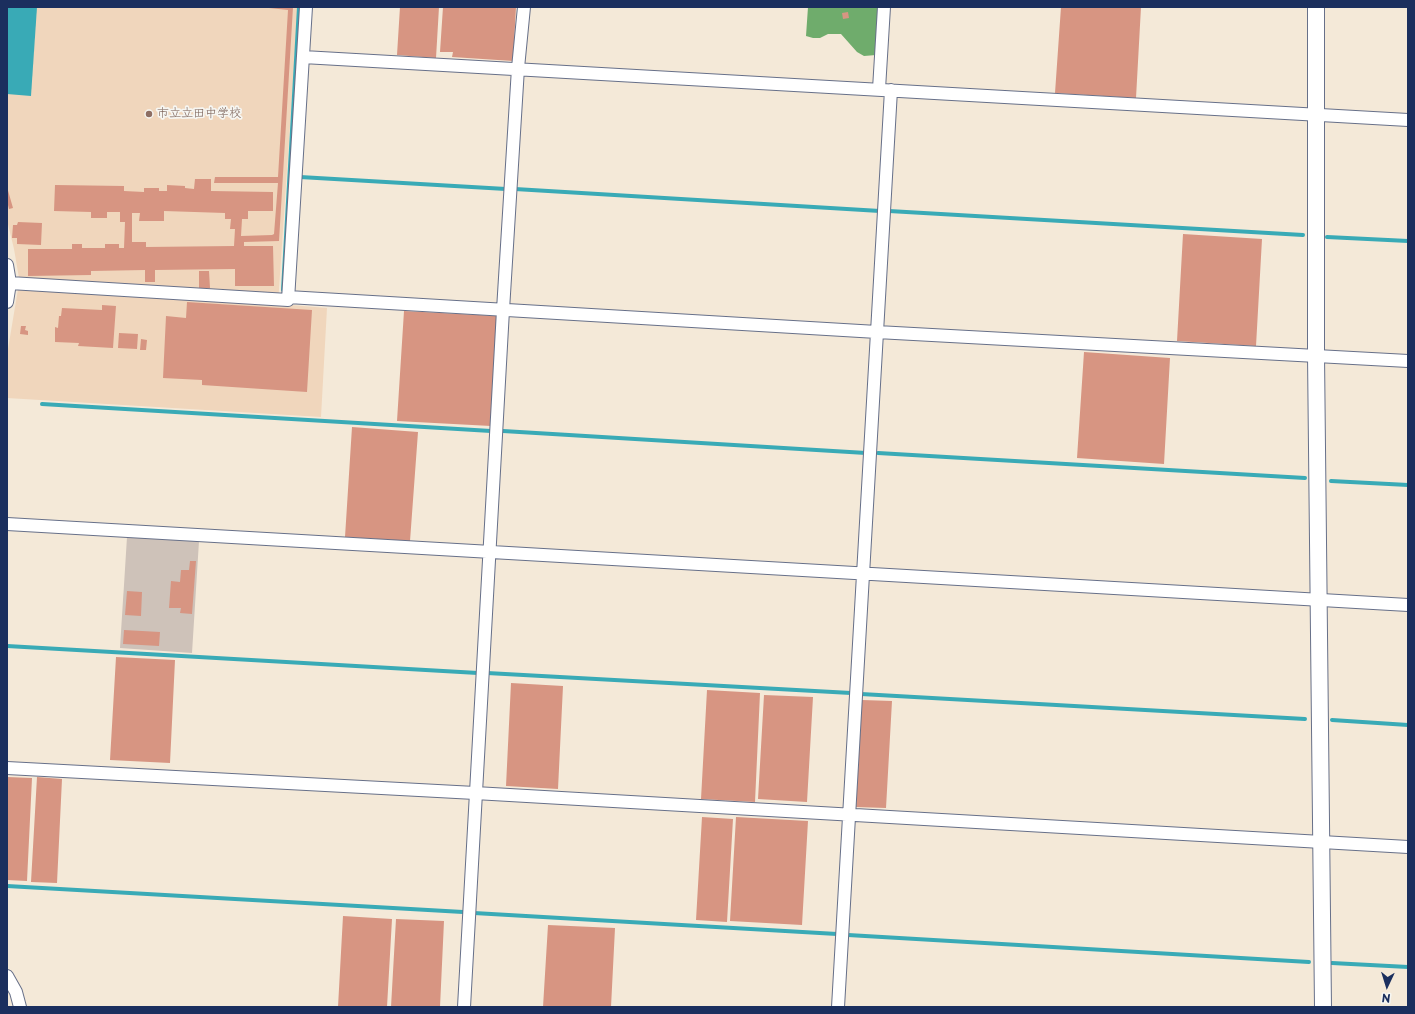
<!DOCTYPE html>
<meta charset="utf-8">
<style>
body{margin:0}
#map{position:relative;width:1415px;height:1014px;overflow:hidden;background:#f4e9d8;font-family:"Playpen Sans",sans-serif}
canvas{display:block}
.frame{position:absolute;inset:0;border:8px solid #1b2f5e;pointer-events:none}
.north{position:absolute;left:1367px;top:966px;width:40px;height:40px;-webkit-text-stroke:3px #f6f6f2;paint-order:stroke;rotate:184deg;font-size:11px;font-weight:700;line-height:16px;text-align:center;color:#1b2f5e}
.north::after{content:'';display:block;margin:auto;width:14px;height:18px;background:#1b2f5e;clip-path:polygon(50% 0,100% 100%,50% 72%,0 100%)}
</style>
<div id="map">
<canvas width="1415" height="1014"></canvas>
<div class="frame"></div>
<div class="north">N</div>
</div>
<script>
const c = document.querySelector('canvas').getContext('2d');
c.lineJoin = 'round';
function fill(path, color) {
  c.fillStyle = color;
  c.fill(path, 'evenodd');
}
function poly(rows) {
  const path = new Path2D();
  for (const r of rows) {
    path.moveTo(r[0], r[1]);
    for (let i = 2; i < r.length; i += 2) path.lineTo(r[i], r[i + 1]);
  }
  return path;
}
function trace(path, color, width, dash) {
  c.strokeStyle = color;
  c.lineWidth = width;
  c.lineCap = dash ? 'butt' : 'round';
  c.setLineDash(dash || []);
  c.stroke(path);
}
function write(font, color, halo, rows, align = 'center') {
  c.font = font + ' "Playpen Sans","Klee One",sans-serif';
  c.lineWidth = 3.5;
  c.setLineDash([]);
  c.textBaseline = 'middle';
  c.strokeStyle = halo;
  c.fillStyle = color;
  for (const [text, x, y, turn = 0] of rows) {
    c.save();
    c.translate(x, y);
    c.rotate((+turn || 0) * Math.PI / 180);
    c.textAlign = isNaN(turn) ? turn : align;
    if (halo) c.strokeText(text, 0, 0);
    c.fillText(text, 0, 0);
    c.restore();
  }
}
const built = poly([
 [7,7,298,7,278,304,327,308,321,417,7,398,7,355,18,289,19,278,14,249,7,220]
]);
const industrial = poly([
 [127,537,199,541,192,653,120,648]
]);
const forest = poly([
 [808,7,879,7,876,55,864,56,857,52,841,34,828,34,820,38,813,38,806,36]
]);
const water = poly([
 [7,7,37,7,31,96,7,94]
]);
const stream = poly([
 [300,177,506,189],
 [515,189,880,211],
 [889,211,1303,235],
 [1327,237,1408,241],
 [283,290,299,7],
 [42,404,491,431],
 [503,431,866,453],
 [878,453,1305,478],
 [1331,481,1408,485],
 [7,646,478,673],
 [487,673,851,693],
 [861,694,1305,719],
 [1332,720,1408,725],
 [7,886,463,912],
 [474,913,837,934],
 [848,935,1309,962],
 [1332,963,1408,967]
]);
const building = poly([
 [269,7,293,7,279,241,244,242,244,246,273,246,274,286,235,286,235,269,155,270,155,282,145,282,145,270,91,271,91,275,28,276,28,249,72,249,72,244,82,244,82,248,105,248,105,244,119,244,119,248,124,248,125,222,120,222,120,212,107,212,107,218,91,218,91,212,54,211,55,185,124,186,124,191,144,192,144,188,159,188,159,191,167,191,167,185,185,186,185,188,194,189,195,179,211,179,211,191,273,192,273,211,248,211,248,219,242,219,241,236,272,235,274,234,278,183,214,183,215,177,278,177,288,10,269,8],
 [164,211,225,213,225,219,238,219,231,219,230,229,235,229,234,246,146,247,146,242,132,242,132,213,140,213,139,221,164,221],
 [400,7,439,7,436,58,397,55],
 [443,7,516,7,513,61,452,57,453,52,440,52],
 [1061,7,1141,7,1136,98,1055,93],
 [848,12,849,18,843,19,842,13],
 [7,187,13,208,9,209,7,201],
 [18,222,42,223,41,245,17,244,17,238,12,238,13,225,17,225],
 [1183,234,1262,239,1256,346,1177,341],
 [199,271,209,271,210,288,199,288],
 [187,302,312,310,307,392,202,385,202,380,163,378,166,316,186,318],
 [102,305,116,306,113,348,78,346,79,343,55,342,55,327,58,328,59,316,61,316,62,308,102,310],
 [404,311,497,316,491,426,397,421],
 [21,326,26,326,25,330,28,331,28,335,20,334],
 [119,333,138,334,137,349,118,348],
 [141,339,147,340,146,350,140,350],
 [1084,352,1170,358,1164,464,1077,458],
 [352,427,418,432,410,541,345,537],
 [190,561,196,561,192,614,180,613,181,608,169,608,171,581,180,582,181,570,189,570],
 [127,591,142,592,141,616,125,615],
 [124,630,160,632,159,646,123,644],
 [116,657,175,660,170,763,110,760],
 [511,683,563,686,558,789,506,786],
 [707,690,760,693,755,802,701,799],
 [764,695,813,697,807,802,758,799],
 [862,700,892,701,886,808,856,807],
 [7,777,32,778,27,881,7,880],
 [37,777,62,779,57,883,31,882],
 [702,817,733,819,727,922,696,920],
 [736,817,808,821,802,925,730,921],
 [343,916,392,919,387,1007,338,1007],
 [396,919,444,921,440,1007,391,1007],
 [548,925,615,928,611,1007,543,1007]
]);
const street = poly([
 [303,57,1408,120],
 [879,89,884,7],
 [7,265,10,283,7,302],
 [10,283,288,300,306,7],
 [288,297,877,332,1408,361],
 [7,524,1408,605],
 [7,768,475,793,1408,847],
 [7,976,16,992,20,1007],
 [464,1007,503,310,518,68,524,7],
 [838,1007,891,90]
]);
const secondary = poly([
 [1316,7,1316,355,1323,1007]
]);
const markers = [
 [149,114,4,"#8d6e63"]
];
const educationNames = [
 ["市立立田中学校",157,114]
];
fill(built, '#f0d6bc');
fill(industrial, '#cec2b9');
fill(forest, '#6fac6c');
fill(water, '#39aab6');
trace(stream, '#39aab6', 4);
fill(building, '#d79582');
trace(street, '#677089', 14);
trace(secondary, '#677089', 18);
trace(street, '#fff', 12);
trace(secondary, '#fff', 16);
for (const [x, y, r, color] of markers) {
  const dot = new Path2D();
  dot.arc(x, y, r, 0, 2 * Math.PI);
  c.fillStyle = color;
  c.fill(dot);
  trace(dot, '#f6f6f2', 1.5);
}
write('12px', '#785e54', '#f6f6f2', educationNames, 'left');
</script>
